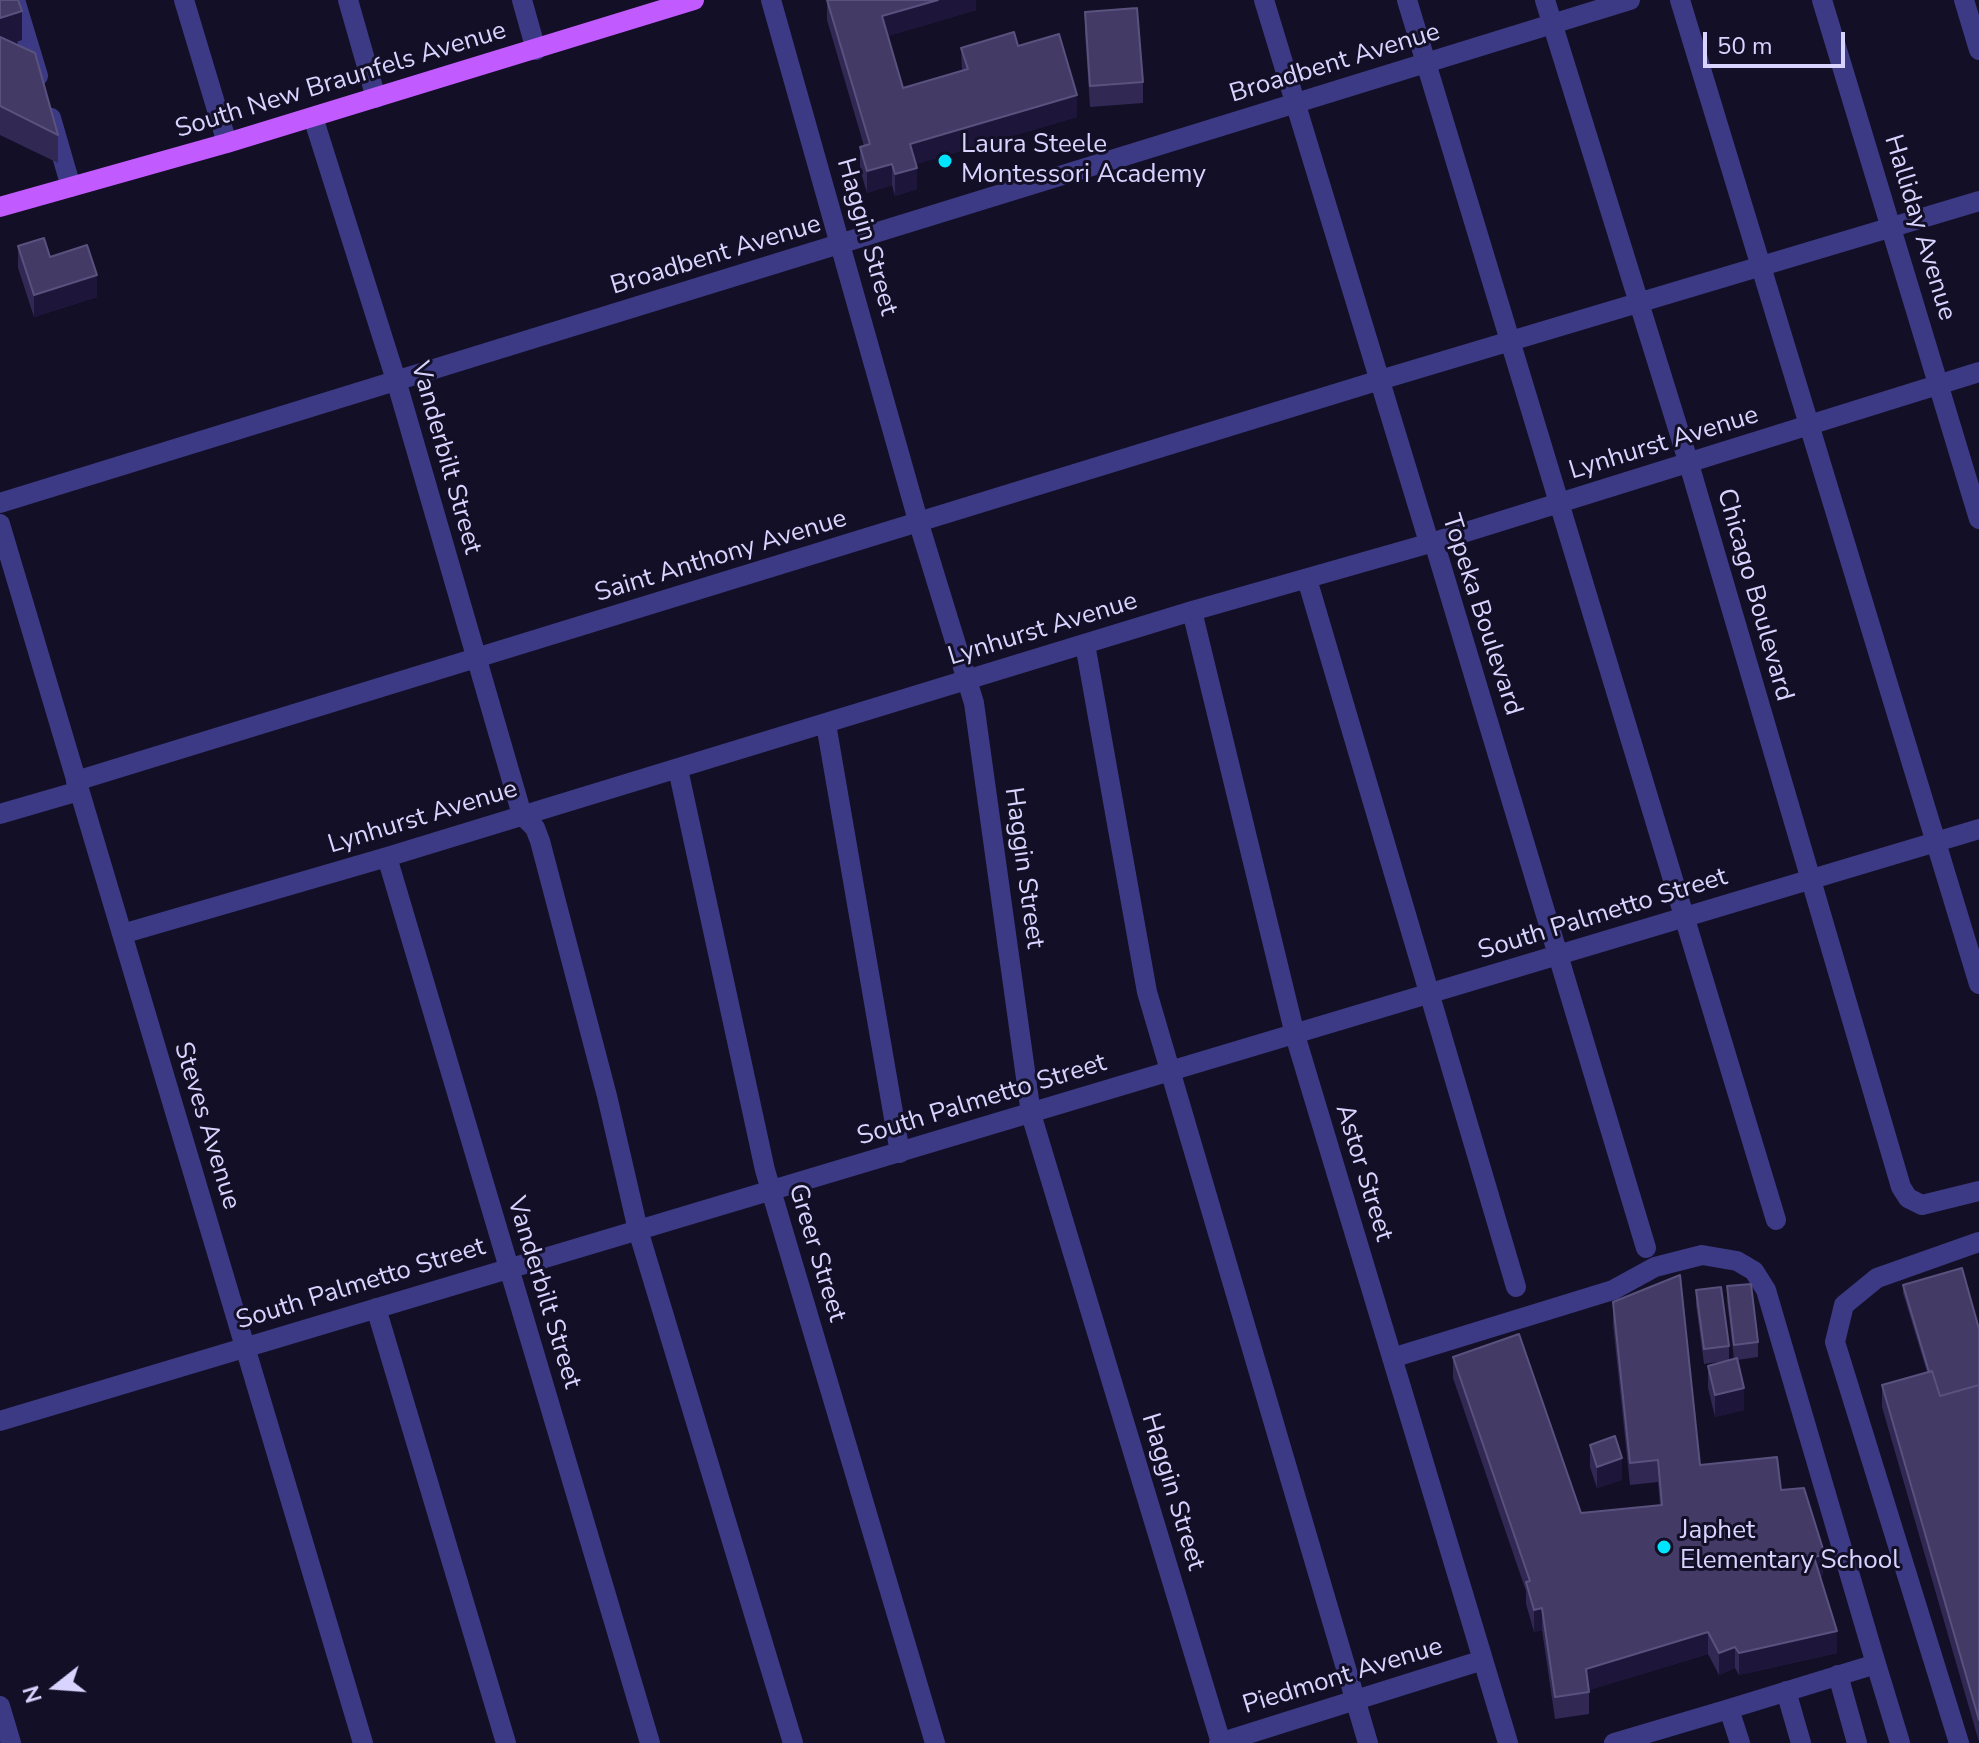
<!DOCTYPE html>
<style>
body{margin:0}
#map{position:relative;width:1979px;height:1743px;overflow:hidden;background:#130f26;font-family:"Nunito Sans",sans-serif}
canvas{display:block}
.north{position:absolute;left:16px;top:1647px;width:80px;height:80px;-webkit-text-stroke:6px #130f26;paint-order:stroke;rotate:253deg;font-size:22px;font-weight:700;line-height:32px;text-align:center;color:#d9d4ff}
.north::after{content:'';display:block;margin:auto;width:28px;height:36px;background:#d9d4ff;clip-path:polygon(50% 0,100% 100%,50% 72%,0 100%)}
.scale{position:absolute;left:1703px;top:32px;width:142px;height:36px;box-sizing:border-box;border:4px solid #d9d4ff;border-top:0;padding-left:10px;font-size:24px;line-height:28px;white-space:nowrap;color:#d9d4ff;-webkit-text-stroke:6px #130f26;paint-order:stroke}
</style>
<div id="map">
<canvas width="1979" height="1743"></canvas>
<div class="north">N</div>
<div class="scale">50 m</div>
</div>
<script>
const c = document.querySelector('canvas').getContext('2d');
c.lineJoin = 'round';
function poly(rows) {
  const path = new Path2D();
  for (const r of rows) {
    path.moveTo(r[0], r[1]);
    for (let i = 2; i < r.length; i += 2) path.lineTo(r[i], r[i + 1]);
  }
  return path;
}
function trace(path, color, width, dash) {
  c.strokeStyle = color;
  c.lineWidth = width;
  c.lineCap = dash ? 'butt' : 'round';
  c.setLineDash(dash || []);
  c.stroke(path);
}
function fill(path, color) {
  c.fillStyle = color;
  c.fill(path, 'evenodd');
}
function write(font, color, halo, rows, align = 'center') {
  c.font = font + ' "Nunito Sans",sans-serif';
  c.lineWidth = 6;
  c.setLineDash([]);
  c.textBaseline = 'middle';
  c.strokeStyle = halo;
  c.fillStyle = color;
  for (const [text, x, y, turn = 0] of rows) {
    c.save();
    c.translate(x, y);
    c.rotate((+turn || 0) * Math.PI / 180);
    c.textAlign = isNaN(turn) ? turn : align;
    if (halo) c.strokeText(text, 0, 0);
    c.fillText(text, 0, 0);
    c.restore();
  }
}
const minor = poly([
 [15,0,38,76],
 [184,0,227,143],
 [348,0,376,98],
 [522,0,536,50],
 [771,0,919,524,974,703,1031,1114,1221,1743],
 [1264,0,1428,539,1434,542,1646,1248],
 [1407,0,1776,1220],
 [1545,0,1689,464,1901,1187,1908,1198,1922,1205,1979,1191],
 [1680,0,1979,984],
 [1822,0,1979,519],
 [1964,0,1979,50],
 [313,117,396,380,522,815,535,828,540,841,607,1096,638,1230,793,1743],
 [51,118,71,187],
 [0,503,1630,0],
 [0,524,363,1743],
 [1307,579,1516,1287],
 [1192,611,1295,1035,1508,1743],
 [1085,644,1147,992,1368,1743],
 [826,724,900,1153],
 [678,769,765,1170,935,1743],
 [76,781,1380,380,1979,201],
 [0,814,79,791],
 [387,857,650,1743],
 [122,934,387,857,1192,611,1434,542,1979,372],
 [376,1308,506,1743],
 [1392,1358,1613,1290,1655,1267,1702,1255,1737,1261,1754,1271,1766,1290,1876,1664],
 [0,1421,1979,829],
 [1838,1675,1857,1743],
 [1786,1691,1801,1743],
 [0,1706,11,1743],
 [1219,1743,1483,1660],
 [1614,1743,1729,1709],
 [1740,1743,1729,1709,1876,1664,1900,1743],
 [1959,1743,1835,1342,1844,1305,1877,1278,1979,1242]
]);
const major = poly([
 [0,207,227,143,694,0]
]);
const wall = poly([
 [0,0,22,40,13,43,58,135,58,163,0,135],
 [827,0,976,0,976,10,888,36,903,88,962,71,961,48,1018,46,1077,117,916,164,917,189,895,196,892,185,867,193,860,169,860,147,864,146,827,20],
 [1085,12,1143,82,1143,103,1090,107,1085,34],
 [18,246,50,257,97,297,34,317,18,268],
 [1903,1285,1979,1329,1979,1742,1882,1407,1882,1385,1927,1372,1903,1293],
 [1727,1286,1758,1342,1758,1357,1737,1360,1744,1410,1715,1417,1708,1388,1708,1366,1726,1361,1704,1364,1696,1305,1696,1290,1729,1346,1729,1360,1734,1359,1727,1301],
 [1613,1302,1700,1465,1781,1490,1823,1571,1822,1577,1820,1578,1837,1653,1739,1675,1735,1668,1719,1675,1708,1654,1589,1690,1589,1714,1555,1719,1542,1630,1534,1632,1526,1604,1526,1591,1453,1378,1453,1357,1581,1513,1660,1505,1658,1482,1630,1485,1613,1324],
 [1590,1445,1622,1480,1597,1488,1590,1467]
]);
const shadedWall = poly([
 [938,0,976,0,976,10,882,38,882,16],
 [22,11,22,40,0,47,0,18],
 [1077,95,1077,117,910,166,910,144],
 [892,164,892,185,867,193,867,171],
 [917,168,917,189,895,196,895,174],
 [97,275,97,297,34,317,34,295],
 [1744,1388,1744,1410,1715,1417,1715,1395],
 [1622,1458,1622,1480,1597,1488,1597,1467],
 [1823,1549,1822,1577,1814,1579,1814,1557],
 [1542,1608,1542,1630,1534,1632,1534,1610],
 [1837,1631,1837,1653,1739,1675,1739,1653],
 [1708,1632,1708,1654,1586,1691,1586,1669],
 [1735,1647,1735,1668,1719,1675,1719,1653]
]);
const building = poly([
 [0,0,18,0,22,11,0,18,0,0],
 [827,0,938,0,882,16,903,88,968,69,961,48,1014,32,1018,46,1059,34,1077,95,910,144,917,168,895,174,892,164,867,171,860,147,870,144,827,0],
 [1137,8,1143,82,1090,86,1085,12,1137,8],
 [0,37,35,53,58,135,0,106,0,37],
 [44,238,50,257,87,245,97,275,34,295,18,246,44,238],
 [1962,1268,1979,1329,1979,1385,1940,1396,1932,1371,1929,1372,1903,1285,1962,1268],
 [1680,1275,1700,1465,1777,1457,1781,1490,1804,1488,1823,1549,1822,1555,1814,1557,1837,1631,1739,1653,1735,1647,1719,1653,1708,1632,1586,1669,1589,1692,1555,1697,1542,1608,1534,1610,1526,1582,1530,1581,1453,1357,1519,1334,1581,1513,1662,1505,1658,1460,1630,1463,1613,1302,1680,1275],
 [1751,1284,1758,1342,1734,1345,1727,1286,1751,1284],
 [1721,1287,1729,1346,1704,1349,1696,1290,1721,1287],
 [1737,1358,1744,1388,1715,1395,1708,1366,1737,1358],
 [1932,1371,1940,1396,1979,1385,1979,1720,1882,1385,1932,1371],
 [1615,1436,1622,1458,1597,1467,1590,1445,1615,1436]
]);
const markers = [
 [945,161,8,"#00e5ff"],
 [1664,1547,8,"#00e5ff"]
];
const streetNames = [
 ["Broadbent Avenue",1335,64,-17],
 ["South New Braunfels Avenue",341,81,-17],
 ["Halliday Avenue",1919,228,73],
 ["Haggin Street",866,237,74],
 ["Broadbent Avenue",716,256,-17],
 ["Lynhurst Avenue",1664,444,-17],
 ["Vanderbilt Street",445,458,74],
 ["Saint Anthony Avenue",721,557,-17],
 ["Chicago Boulevard",1754,595,74],
 ["Topeka Boulevard",1481,615,72],
 ["Lynhurst Avenue",1043,630,-17],
 ["Lynhurst Avenue",423,818,-17],
 ["Haggin Street",1023,868,82],
 ["South Palmetto Street",1603,915,-17],
 ["South Palmetto Street",982,1101,-17],
 ["Steves Avenue",206,1126,73],
 ["Astor Street",1363,1173,73],
 ["Greer Street",816,1253,73],
 ["South Palmetto Street",361,1285,-17],
 ["Vanderbilt Street",543,1293,73],
 ["Haggin Street",1172,1492,73],
 ["Piedmont Avenue",1343,1677,-17]
];
const poiNames = [
 ["Laura Steele",961,146],
 ["Montessori Academy",961,176],
 ["Japhet",1680,1532],
 ["Elementary School",1680,1562]
];
trace(minor, '#3d3a85', 20);
trace(major, '#c25bff', 20);
fill(wall, '#312854');
fill(shadedWall, '#1d163a');
fill(building, '#433a66');
trace(building, '#5a527e', 2);
for (const [x, y, r, color] of markers) {
  const dot = new Path2D();
  dot.arc(x, y, r, 0, 2 * Math.PI);
  c.fillStyle = color;
  c.fill(dot);
  trace(dot, '#130f26', 3);
}
write('26px', '#d9d4ff', '#130f26', streetNames);
write('26px', '#d9d4ff', '#130f26', poiNames, 'left');
</script>
